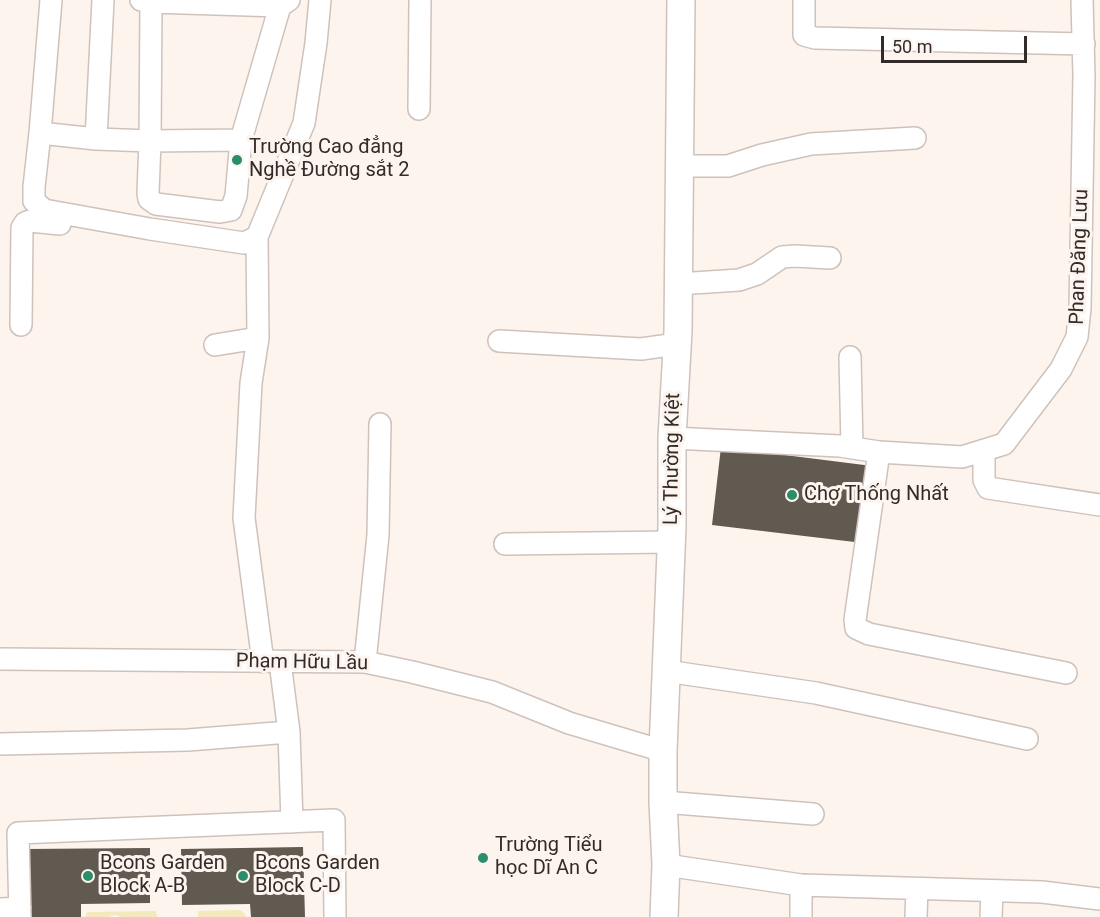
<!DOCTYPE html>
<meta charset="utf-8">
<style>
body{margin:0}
#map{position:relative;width:1100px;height:917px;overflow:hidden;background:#fdf4ee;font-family:Roboto,sans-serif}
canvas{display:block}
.scale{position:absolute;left:881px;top:36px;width:146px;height:27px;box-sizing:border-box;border:3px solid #312c2a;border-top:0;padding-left:8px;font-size:18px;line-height:21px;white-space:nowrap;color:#312c2a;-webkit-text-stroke:4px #fdf4ee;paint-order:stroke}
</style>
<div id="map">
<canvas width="1100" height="917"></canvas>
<div class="scale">50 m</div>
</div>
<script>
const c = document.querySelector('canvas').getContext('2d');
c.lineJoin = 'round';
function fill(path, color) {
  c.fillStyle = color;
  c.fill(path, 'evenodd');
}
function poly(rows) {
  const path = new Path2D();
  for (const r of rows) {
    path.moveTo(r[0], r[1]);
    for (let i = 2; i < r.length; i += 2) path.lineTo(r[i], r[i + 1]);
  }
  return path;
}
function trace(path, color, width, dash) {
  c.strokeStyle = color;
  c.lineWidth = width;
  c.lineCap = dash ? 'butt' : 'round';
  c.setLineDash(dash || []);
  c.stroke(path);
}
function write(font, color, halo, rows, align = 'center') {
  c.font = font + ' Roboto,sans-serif';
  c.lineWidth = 6;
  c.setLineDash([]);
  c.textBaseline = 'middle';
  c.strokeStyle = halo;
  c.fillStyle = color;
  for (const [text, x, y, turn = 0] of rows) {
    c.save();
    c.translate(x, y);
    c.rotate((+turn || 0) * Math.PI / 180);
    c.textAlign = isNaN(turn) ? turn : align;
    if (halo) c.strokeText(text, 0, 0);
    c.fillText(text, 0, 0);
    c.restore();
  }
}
const green = poly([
 [240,910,245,914,246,917,198,917,198,913,199,911],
 [156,911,157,917,123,917,115,915,108,917,85,917,87,912,92,912]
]);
const building = poly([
 [721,447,872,466,863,543,712,525],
 [303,847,305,917,251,917,250,904,182,905,181,849],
 [150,848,150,903,81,904,81,917,27,917,26,849]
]);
const minor = poly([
 [51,0,40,133,34,187,34,201,44,210,150,229,244,243,257,237,304,123,316,43,320,0],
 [103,0,96,139,150,141,241,140],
 [141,0,151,2,150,141,148,193,149,199,156,204,220,212,231,210,236,196,241,140,280,6,289,0],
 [804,0,804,35,815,38,1084,44],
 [151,2,280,6],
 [419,109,420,0],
 [40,133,96,139],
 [679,166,728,166,762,155,811,144,915,138],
 [257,237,258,338],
 [678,284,739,280,757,274,782,257,795,256,830,258],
 [21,325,22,228,25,223,30,221,60,224],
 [499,341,641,349,677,344],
 [215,345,258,338,251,383,244,518,263,662],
 [850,357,852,447],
 [672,438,840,446,879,452,962,457,1004,444,1061,369,1077,337,1080,308,1084,76,1082,0],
 [984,450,984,480,988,488,1100,505],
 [879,452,855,620,856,628,869,634,1066,673],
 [505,544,671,542],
 [0,659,365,662,412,672,492,692,569,723,663,751],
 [280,662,289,732,292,822],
 [365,662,378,535,380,424],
 [666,671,816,693,1027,739],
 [0,744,188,740,289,732],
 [663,802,813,814],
 [666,865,801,885,1042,892,1100,899],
 [801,885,801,917],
 [0,909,20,908],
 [20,917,18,833,334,820,335,917],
 [916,917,917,889],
 [991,917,992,891]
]);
const major = poly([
 [664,917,666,865,663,802,663,751,672,526,672,438,678,331,681,0]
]);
const markers = [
 [237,160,6,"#2a8e6a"],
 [792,495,6,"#2a8e6a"],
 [483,858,6,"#2a8e6a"],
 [88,876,6,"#2a8e6a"],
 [243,876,6,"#2a8e6a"]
];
const poiNames = [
 ["Trường Cao đẳng",249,148],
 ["Nghề Đường sắt 2",249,171],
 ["Chợ Thống Nhất",804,495],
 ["Trường Tiểu",495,846],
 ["học Dĩ An C",495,869],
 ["Bcons Garden",100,864],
 ["Block A-B",100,887],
 ["Bcons Garden",255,864],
 ["Block C-D",255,887]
];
const streetNames = [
 ["Phan Đăng Lưu",1080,257,-88],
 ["Lý Thường Kiệt",673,459,-89],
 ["Phạm Hữu Lầu",302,663,1]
];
fill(green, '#f3e9bc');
fill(building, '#615a51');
trace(minor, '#cec2bb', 24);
trace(major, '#cec2bb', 30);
trace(minor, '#fff', 21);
trace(major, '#fff', 27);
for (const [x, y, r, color] of markers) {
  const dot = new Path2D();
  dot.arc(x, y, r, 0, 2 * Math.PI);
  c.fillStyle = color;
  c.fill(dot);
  trace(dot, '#fdf4ee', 2);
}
write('20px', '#312c2a', '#fdf4ee', poiNames, 'left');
write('20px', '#312c2a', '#fdf4ee', streetNames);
</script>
